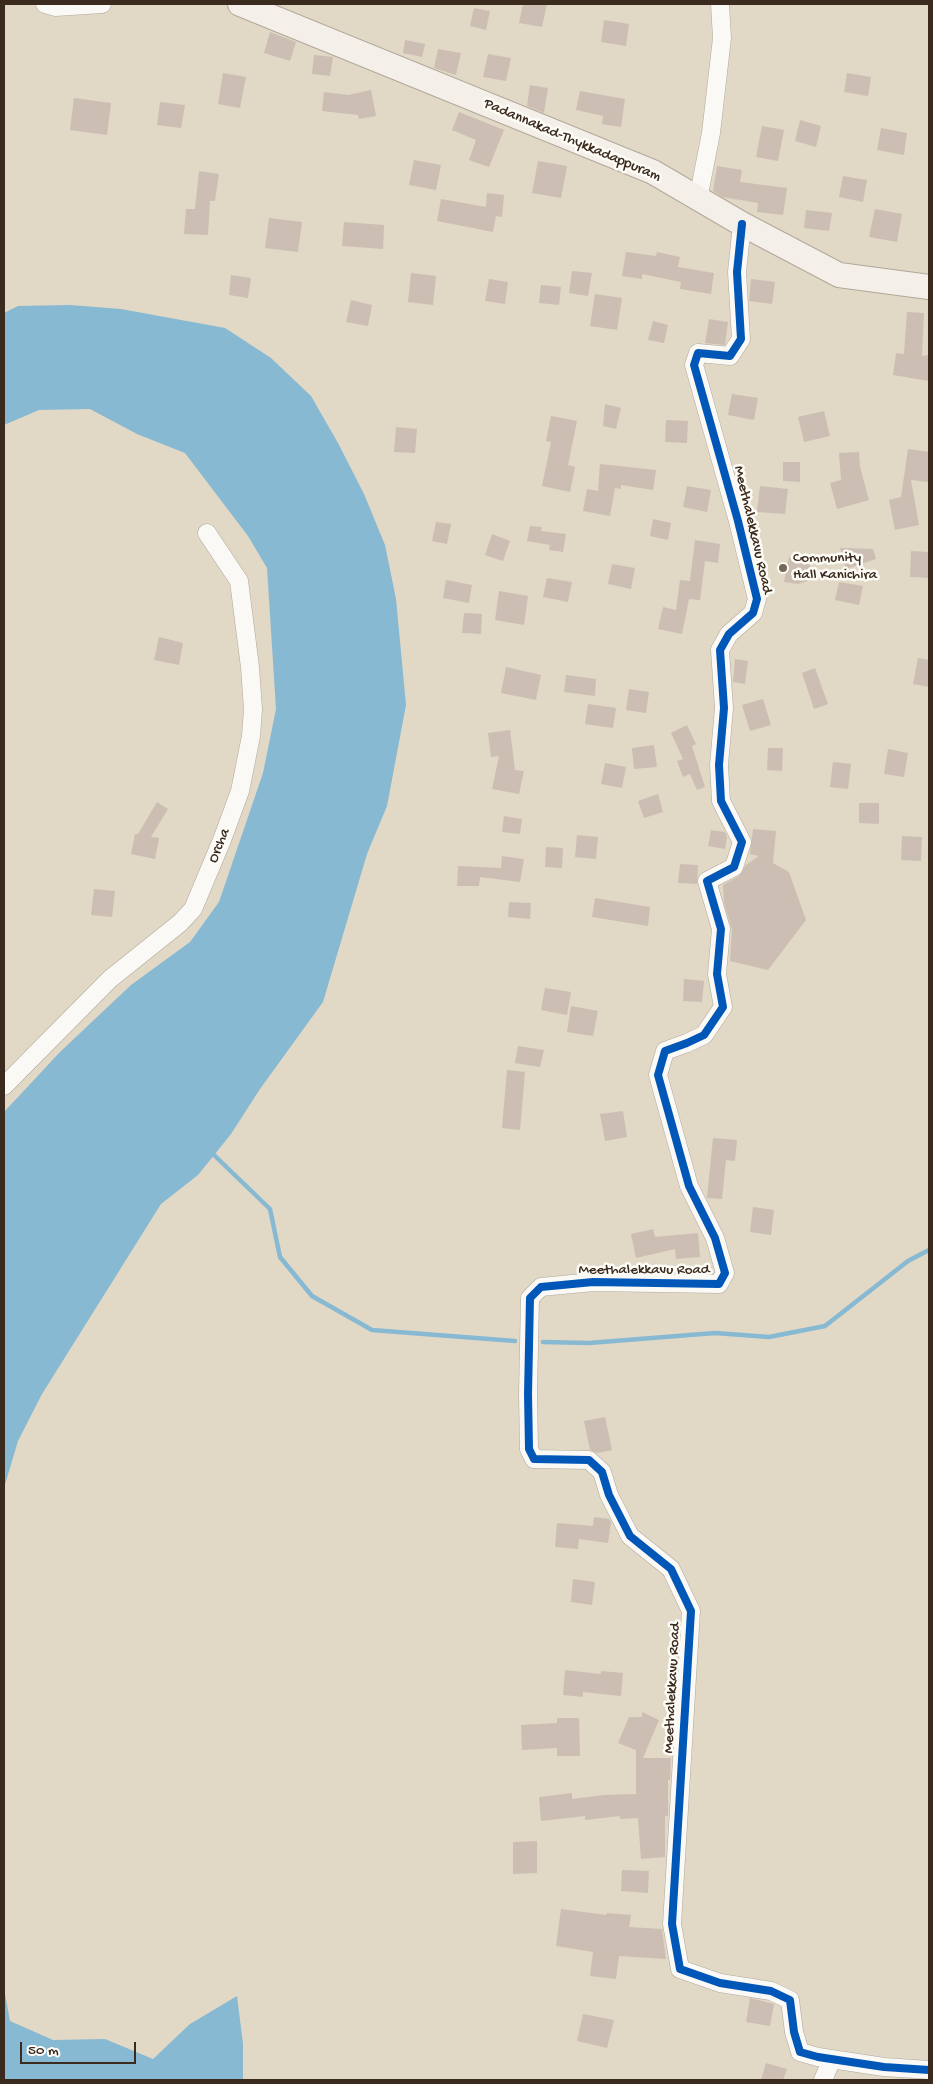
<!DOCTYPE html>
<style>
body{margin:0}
#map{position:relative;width:933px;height:2084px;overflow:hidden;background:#e1d8c5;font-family:"Gochi Hand",sans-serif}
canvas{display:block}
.frame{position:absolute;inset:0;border:5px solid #3b2a1e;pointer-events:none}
.scale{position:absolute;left:20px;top:2042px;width:116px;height:22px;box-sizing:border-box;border:2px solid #3b2a1e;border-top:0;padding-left:6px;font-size:15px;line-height:18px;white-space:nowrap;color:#3b2a1e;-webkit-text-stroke:4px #fdfcf7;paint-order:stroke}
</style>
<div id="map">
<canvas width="933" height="2084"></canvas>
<div class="frame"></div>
<div class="scale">50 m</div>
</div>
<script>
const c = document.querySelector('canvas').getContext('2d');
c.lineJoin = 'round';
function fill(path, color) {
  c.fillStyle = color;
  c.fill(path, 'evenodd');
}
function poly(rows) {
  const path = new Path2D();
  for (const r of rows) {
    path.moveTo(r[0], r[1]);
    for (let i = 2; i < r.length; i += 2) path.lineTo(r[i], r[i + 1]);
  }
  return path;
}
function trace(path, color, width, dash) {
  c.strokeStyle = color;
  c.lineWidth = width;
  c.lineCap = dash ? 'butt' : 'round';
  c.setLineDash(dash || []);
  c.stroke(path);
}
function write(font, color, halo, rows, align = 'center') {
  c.font = font + ' "Gochi Hand",sans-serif';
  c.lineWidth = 5;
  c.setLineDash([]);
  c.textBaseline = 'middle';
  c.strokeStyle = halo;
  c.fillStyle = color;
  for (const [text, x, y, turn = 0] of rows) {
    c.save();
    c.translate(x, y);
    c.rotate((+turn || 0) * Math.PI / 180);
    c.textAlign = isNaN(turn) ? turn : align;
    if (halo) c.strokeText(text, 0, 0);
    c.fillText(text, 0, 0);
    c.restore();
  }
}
const water = poly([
 [70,305,121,309,225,328,271,358,311,396,338,443,364,494,385,545,396,599,406,705,387,806,367,854,323,1002,260,1089,231,1134,198,1175,161,1204,42,1394,18,1441,4,1488,4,1112,60,1052,131,985,190,942,219,902,263,773,276,709,267,568,248,536,185,453,137,434,90,409,39,410,4,425,4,313,18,306],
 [4,1989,10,2021,53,2040,105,2039,153,2059,190,2024,237,1996,243,2044,243,2080,4,2080]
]);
const stream = poly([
 [214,1155,270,1209,280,1257,312,1296,372,1330,515,1341],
 [543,1342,589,1343,715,1333,769,1337,825,1326,908,1261,929,1250]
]);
const building = poly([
 [523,4,547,4,542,27,519,23],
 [474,8,490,11,486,30,470,26],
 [604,20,629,24,626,46,601,42],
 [270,32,296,42,290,61,264,53],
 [405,40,425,44,422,57,403,53],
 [438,49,461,53,456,75,434,68],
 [488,54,511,58,506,81,483,77],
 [314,55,333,57,330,76,312,74],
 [223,73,246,77,240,108,218,104],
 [847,73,871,77,868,96,844,92],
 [530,85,548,88,544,113,527,106],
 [371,90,376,116,359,119,358,115,322,111,324,92,348,95],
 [580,91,625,99,621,127,602,124,603,116,576,110],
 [74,98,111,103,107,135,70,130],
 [160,102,185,105,181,128,157,125],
 [459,112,504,130,489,167,469,160,476,140,452,130],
 [800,120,821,126,816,147,795,141],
 [762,126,784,130,778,161,756,157],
 [881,128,907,133,904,155,877,150],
 [414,160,441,165,436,190,409,185],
 [538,161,567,166,561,198,532,193],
 [717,166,742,170,740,182,787,188,783,215,757,212,758,203,722,197,713,191],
 [199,171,219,174,215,201,210,201,208,235,184,234,186,209,195,209],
 [843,176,867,180,863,202,839,197],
 [487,193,504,195,502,217,496,216,493,232,437,221,441,199,486,207],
 [875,209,902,214,897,242,869,237],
 [806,210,832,213,829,231,804,228],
 [269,218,302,222,298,252,265,248],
 [344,222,384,225,383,249,342,246],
 [626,252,656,256,657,252,680,257,678,267,714,273,711,294,680,289,681,282,642,274,642,279,622,276],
 [572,271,592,273,588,296,569,293],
 [411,273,436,276,433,305,408,302],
 [231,275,251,278,248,298,229,295],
 [489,279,508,282,505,304,485,301],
 [751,279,775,282,772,304,749,301],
 [541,285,561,287,559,305,539,303],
 [595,294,622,298,617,330,590,326],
 [351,300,372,305,368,326,346,322],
 [907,312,924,313,922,356,929,355,929,381,893,375,896,353,904,354],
 [709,319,728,322,725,345,705,343],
 [653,321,668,325,664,343,648,340],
 [732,394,758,398,754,420,728,415],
 [605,404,621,408,616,429,603,426],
 [824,411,830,436,804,442,798,417],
 [551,416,577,421,568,465,575,467,570,492,542,486,551,442,546,441],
 [666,420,688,421,687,443,665,442],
 [396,427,417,429,415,453,394,452],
 [908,449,929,452,929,482,911,480,919,525,895,530,889,500,901,497],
 [859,452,860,467,869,500,837,509,830,483,841,480,839,453],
 [783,462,800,462,800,482,783,481],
 [600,464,656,470,653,490,621,485,621,489,615,488,610,516,583,511,587,489,598,491],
 [687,486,711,490,707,512,683,507],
 [760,486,788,489,785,514,757,512],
 [653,519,671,523,668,540,650,536],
 [436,522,451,524,447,544,432,541],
 [530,526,542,527,541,531,566,534,563,552,549,550,550,545,527,541],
 [492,534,510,541,503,561,485,555],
 [695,540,720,544,718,563,705,561,700,600,689,599,682,634,658,629,663,607,676,610,680,580,690,581],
 [840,548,873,549,876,559,846,569],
 [911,551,929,552,929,578,910,577],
 [789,557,811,561,808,581,798,584,784,582],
 [612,564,635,568,631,589,608,584],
 [547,578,572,582,568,602,543,597],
 [446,580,472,585,469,603,443,598],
 [839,582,863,586,859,605,835,600],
 [499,591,528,596,524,625,495,620],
 [464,613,482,614,481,634,462,633],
 [159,637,183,643,179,665,154,660],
 [918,658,929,660,929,687,913,684],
 [735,659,748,661,745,684,733,682],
 [506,667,541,675,536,700,501,693],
 [815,668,828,704,814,709,802,673],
 [566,675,596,679,595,696,564,692],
 [629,689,649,692,646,713,626,710],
 [763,699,771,725,750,731,742,705],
 [588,704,616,708,613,728,585,724],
 [687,725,696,744,692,746,705,787,697,790,690,774,683,777,677,761,683,759,671,733],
 [510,730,515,770,524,771,519,794,492,789,499,756,491,757,488,733],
 [654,745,657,767,634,769,632,748],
 [768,748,783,748,782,771,767,770],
 [888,749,908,753,904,777,884,774],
 [833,762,851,764,848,789,830,787],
 [605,763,626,767,622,788,601,784],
 [658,794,663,812,644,818,638,801],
 [157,802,168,809,151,837,159,838,155,859,131,854,135,834,138,834],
 [859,803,879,803,879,824,859,823],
 [504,816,522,819,520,834,502,832],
 [753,829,776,831,773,863,789,872,806,920,768,970,730,961,732,930,724,903,723,885,739,876,746,865,759,856,750,854],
 [711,830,725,832,727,837,725,849,708,846],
 [577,835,598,837,596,859,575,857],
 [902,836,922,837,921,861,901,860],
 [546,847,563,848,562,868,545,867],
 [502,856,524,859,520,882,480,877,479,886,457,886,458,866,501,868],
 [680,864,698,865,697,884,678,883],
 [94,889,115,891,112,917,91,915],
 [595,898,650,907,648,926,592,917],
 [509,902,531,903,530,919,508,917],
 [684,979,704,981,702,1002,683,1001],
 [545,988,571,992,567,1015,541,1010],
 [571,1006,598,1011,593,1036,567,1032],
 [518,1046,544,1050,540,1067,515,1063],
 [507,1070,525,1072,520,1130,502,1128],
 [623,1111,627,1137,605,1141,600,1114],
 [713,1138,737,1140,735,1161,726,1160,722,1199,707,1198],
 [753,1207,774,1210,771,1235,750,1232],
 [653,1229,655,1237,698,1233,700,1257,676,1259,675,1249,636,1258,631,1234],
 [605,1417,612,1450,597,1453,590,1450,584,1421],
 [594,1517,609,1519,611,1522,608,1543,579,1539,578,1549,555,1547,557,1523,593,1526],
 [573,1579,595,1582,592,1605,571,1602],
 [565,1670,601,1674,601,1671,623,1673,621,1696,583,1692,583,1697,563,1695],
 [642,1712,659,1720,643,1758,671,1758,670,1780,668,1780,668,1816,665,1816,665,1857,641,1859,638,1818,620,1819,620,1816,585,1820,585,1816,541,1821,539,1797,572,1793,572,1799,604,1795,636,1794,636,1750,618,1743,629,1717,642,1717],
 [557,1718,579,1718,580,1756,557,1756,557,1748,522,1750,521,1725,557,1723],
 [537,1841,537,1873,513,1874,513,1842],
 [622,1870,649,1871,648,1893,621,1891],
 [561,1909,606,1915,607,1913,631,1915,629,1927,662,1929,666,1959,619,1956,616,1979,590,1976,593,1952,556,1946],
 [750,1998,774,2004,770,2026,746,2022],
 [583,2014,614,2020,607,2048,577,2041],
 [766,2063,787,2069,783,2080,761,2080]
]);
const minor = poly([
 [45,4,55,7,102,4],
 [698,199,711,133,722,38,720,4],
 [742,224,737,272,741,339,730,356,698,353,694,365,738,521,757,599,753,613,729,634,720,650,724,708,719,765,721,801,742,842,734,867,707,881,721,929,717,974,723,1007,704,1035,687,1043,665,1051,658,1075,689,1186,715,1238,725,1273,719,1284,593,1282,541,1287,530,1298,528,1394,529,1449,534,1459,589,1460,602,1472,609,1495,630,1536,671,1569,691,1611,672,1924,680,1969,720,1983,771,1991,790,2000,794,2032,800,2052,818,2057,884,2067,929,2070],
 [4,1086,110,979,180,923,193,909,222,840,240,791,251,736,253,709,250,667,239,581,207,533],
 [823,2080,832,2059]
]);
const secondary = poly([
 [240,4,653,172,742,224,839,275,929,287]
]);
const cycleway = poly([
 [742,224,737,272,741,339,730,356,698,353,694,365,738,521,757,599,753,613,729,634,720,650,724,708,719,765,721,801,742,842,734,867,707,881,721,929,717,974,723,1007,704,1035,687,1043,665,1051,658,1075,689,1186,715,1238,725,1273,719,1284,593,1282,541,1287,530,1298,528,1394,529,1449,534,1459,589,1460,602,1472,609,1495,630,1536,671,1569,691,1611,672,1924,680,1969,720,1983,771,1991,790,2000,794,2032,800,2052,818,2057,884,2067,929,2070]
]);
const markers = [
 [783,568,5,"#756758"]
];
const streetNames = [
 ["Padannakad-Thykkadappuram",572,141,23],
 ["Meethalekkavu Road",752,530,77],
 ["Orcha",220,846,-68],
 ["Meethalekkavu Road",644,1271],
 ["Meethalekkavu Road",673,1688,-87]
];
const poiNames = [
 ["Community",793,559],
 ["Hall Kanichira",793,576]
];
fill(water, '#87b9d3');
trace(stream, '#87b9d3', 4.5);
fill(building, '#cdbeb4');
trace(minor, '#b0a89b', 19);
trace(secondary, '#b0a89b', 26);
trace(minor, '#faf9f6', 18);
trace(secondary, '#f4efe8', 24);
trace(cycleway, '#0057b8', 8);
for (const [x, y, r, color] of markers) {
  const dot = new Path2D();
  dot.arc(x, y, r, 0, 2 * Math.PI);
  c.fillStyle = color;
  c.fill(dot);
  trace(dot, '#fdfcf7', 2);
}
write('15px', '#3b2a1e', '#fdfcf7', streetNames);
write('15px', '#3b2a1e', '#fdfcf7', poiNames, 'left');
</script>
